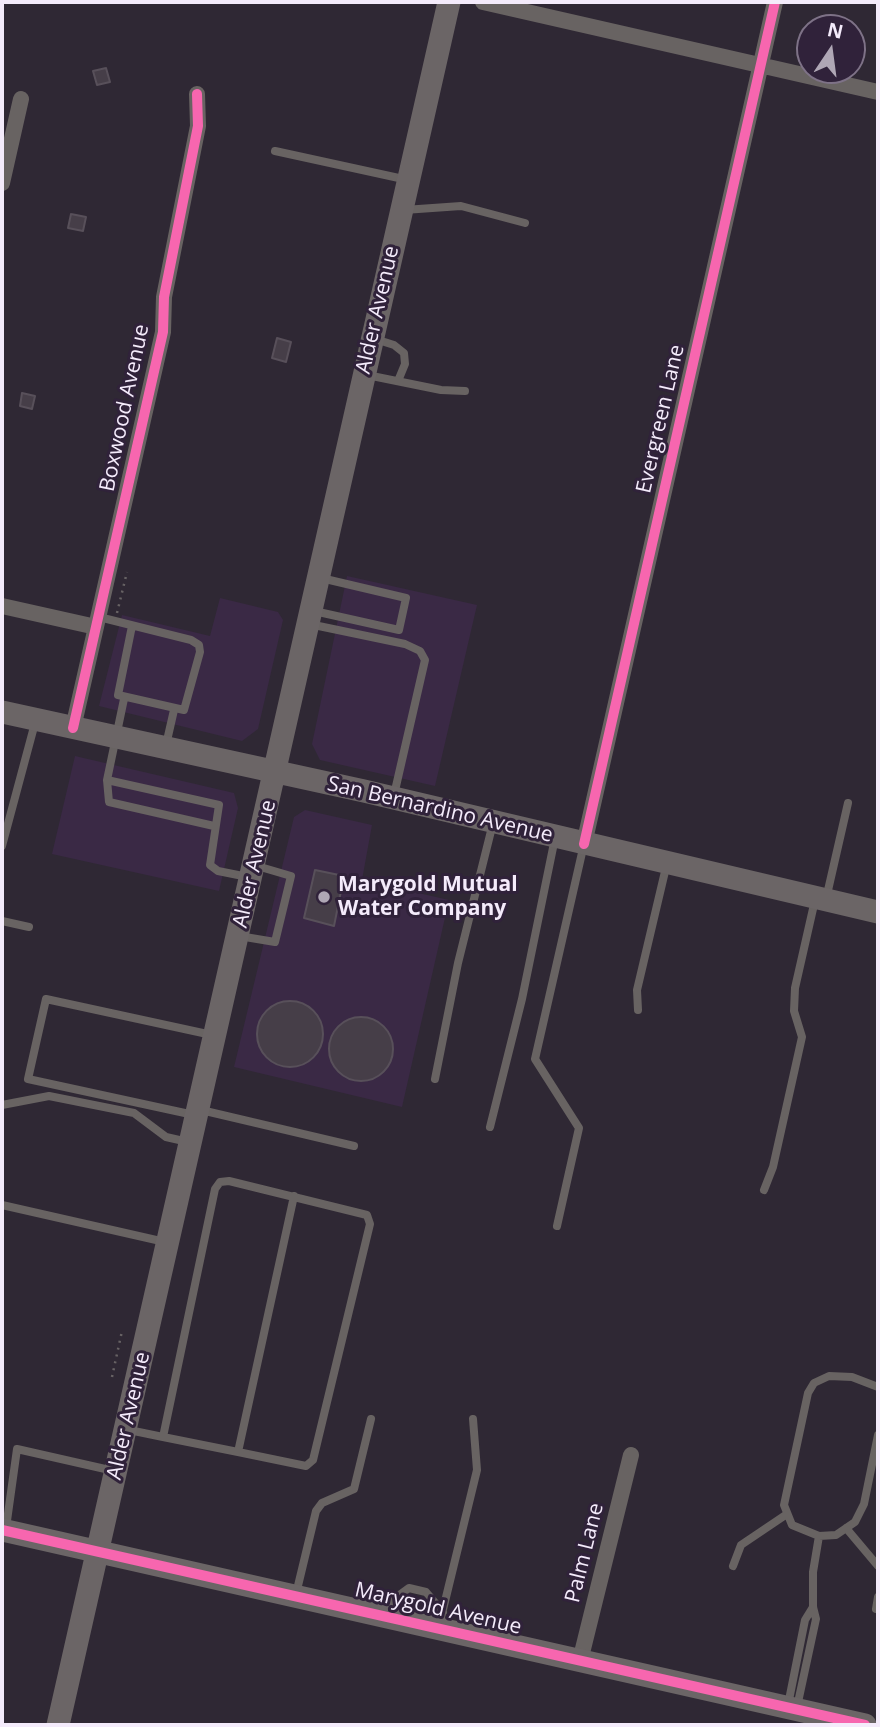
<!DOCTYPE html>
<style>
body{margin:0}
#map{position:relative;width:880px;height:1727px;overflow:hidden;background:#2f2834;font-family:"Open Sans",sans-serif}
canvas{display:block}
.frame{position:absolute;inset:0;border:4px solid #f4ebfb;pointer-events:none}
.north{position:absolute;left:796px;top:14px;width:70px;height:70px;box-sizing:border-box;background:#30223a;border:2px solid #7e7287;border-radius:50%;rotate:13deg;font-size:19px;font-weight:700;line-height:28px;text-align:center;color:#f4ebfb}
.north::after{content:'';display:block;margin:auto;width:24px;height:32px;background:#afa7b5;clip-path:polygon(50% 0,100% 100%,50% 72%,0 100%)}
</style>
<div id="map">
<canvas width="880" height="1727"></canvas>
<div class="frame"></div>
<div class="north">N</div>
</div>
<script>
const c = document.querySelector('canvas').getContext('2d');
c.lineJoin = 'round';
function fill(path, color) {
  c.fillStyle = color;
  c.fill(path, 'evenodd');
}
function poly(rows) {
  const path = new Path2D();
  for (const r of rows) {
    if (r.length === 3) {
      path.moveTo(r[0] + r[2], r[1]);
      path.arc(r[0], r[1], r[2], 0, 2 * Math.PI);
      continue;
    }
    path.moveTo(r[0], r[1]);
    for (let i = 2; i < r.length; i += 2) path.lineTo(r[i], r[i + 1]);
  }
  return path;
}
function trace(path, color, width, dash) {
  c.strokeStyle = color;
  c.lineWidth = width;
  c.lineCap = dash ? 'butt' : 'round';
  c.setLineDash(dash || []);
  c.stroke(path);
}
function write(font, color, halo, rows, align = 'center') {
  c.font = font + ' "Open Sans",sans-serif';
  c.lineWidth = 6;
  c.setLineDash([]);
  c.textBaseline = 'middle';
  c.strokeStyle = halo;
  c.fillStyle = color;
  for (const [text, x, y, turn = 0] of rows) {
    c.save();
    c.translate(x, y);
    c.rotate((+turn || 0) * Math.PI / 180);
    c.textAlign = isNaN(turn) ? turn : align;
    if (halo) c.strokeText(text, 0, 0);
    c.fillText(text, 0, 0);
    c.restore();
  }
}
const built = poly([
 [347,576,477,605,435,786,320,760,312,744],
 [220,598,278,612,283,620,258,729,242,741,99,706,122,615,210,636],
 [75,756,234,793,238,808,219,891,52,854],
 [305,810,372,825,362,880,449,900,402,1107,234,1067,294,817]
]);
const building = poly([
 [106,68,110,82,97,85,93,71,106,68],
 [71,214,86,217,83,231,68,228,71,214],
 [277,338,291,342,286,362,272,358,277,338],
 [22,393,35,396,32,409,20,406,22,393],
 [315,870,344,876,334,926,304,918,315,870],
 [290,1034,33],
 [361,1049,32]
]);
const path = poly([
 [117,613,127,572],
 [112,1377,122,1331]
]);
const lane = poly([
 [275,151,408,180],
 [404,210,461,206,525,223],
 [375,339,394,345,404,353,405,364,398,381],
 [367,375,441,390,465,391],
 [314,611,399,630,406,598,321,578],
 [99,617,191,640,199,645,200,652,184,710,118,695,132,626],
 [309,624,405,644,420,651,425,660,394,795],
 [124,699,107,780,109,802,214,826],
 [166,745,174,710],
 [107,780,219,805,210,865,218,871,248,877],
 [2,846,35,723],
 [826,899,848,803],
 [2,921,29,927],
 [239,936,275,942,291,876,257,866],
 [638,1010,637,990,667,863],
 [435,1079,458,963,493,823],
 [2,1105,49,1096,134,1113,166,1137,188,1142],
 [201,1110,354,1146],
 [194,1115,28,1079,46,999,212,1035],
 [490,1127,522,999,555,838],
 [764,1190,773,1167,802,1037,794,1011,795,988,815,900],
 [2,1205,165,1242],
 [557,1226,579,1128,535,1059,584,844],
 [878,1387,852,1377,829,1376,814,1383,808,1393,784,1505,792,1525,819,1536,836,1535,855,1522,864,1504,878,1435],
 [129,1430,163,1437,238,1452,306,1466,313,1460,370,1224,367,1215,229,1181,220,1182,215,1189,163,1437],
 [238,1452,294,1196],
 [6,1528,17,1449,114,1471],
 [846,1528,878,1566],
 [733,1566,741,1545,787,1514],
 [296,1594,316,1511,322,1503,354,1489,371,1419],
 [876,1609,878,1597],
 [388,1615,394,1599,409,1588,426,1592,443,1612],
 [439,1626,477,1470,473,1419],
 [788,1705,805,1620,813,1607],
 [797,1707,816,1619,813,1607,813,1572,819,1536]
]);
const street = poly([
 [483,2,878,92],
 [2,183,21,99],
 [2,606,96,627],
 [73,728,163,332,164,297,198,126,197,94],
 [584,844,775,2],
 [580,1661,631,1455]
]);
const secondary = poly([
 [2,712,364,791,878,912],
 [2,1530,865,1725],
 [58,1725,449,2]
]);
const cycleway = poly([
 [73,728,163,332,164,297,198,126,197,94],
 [584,844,775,2],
 [2,1530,865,1725]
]);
const markers = [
 [324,897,7,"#afa7b5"]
];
const streetNames = [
 ["Alder Avenue",378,310,-77],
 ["Boxwood Avenue",125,408,-78],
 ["Evergreen Lane",661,419,-77],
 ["San Bernardino Avenue",440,810,13],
 ["Alder Avenue",255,864,-77],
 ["Alder Avenue",129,1416,-77],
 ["Palm Lane",585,1553,-76],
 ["Marygold Avenue",438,1609,13]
];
const poiNames = [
 ["Marygold Mutual",338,885],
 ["Water Company",338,909]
];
fill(built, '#3a2945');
fill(building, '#463e48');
trace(building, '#58505a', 2);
trace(path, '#676264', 2.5, [2, 5]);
trace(lane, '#686362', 8);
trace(street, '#686362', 16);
trace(secondary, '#6b6566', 23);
trace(cycleway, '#f766af', 10);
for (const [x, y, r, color] of markers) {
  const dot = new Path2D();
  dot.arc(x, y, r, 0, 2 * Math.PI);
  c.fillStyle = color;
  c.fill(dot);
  trace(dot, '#30223a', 2.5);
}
write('21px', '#f4ebfb', '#30223a', streetNames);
write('bold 21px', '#f4ebfb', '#30223a', poiNames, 'left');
</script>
